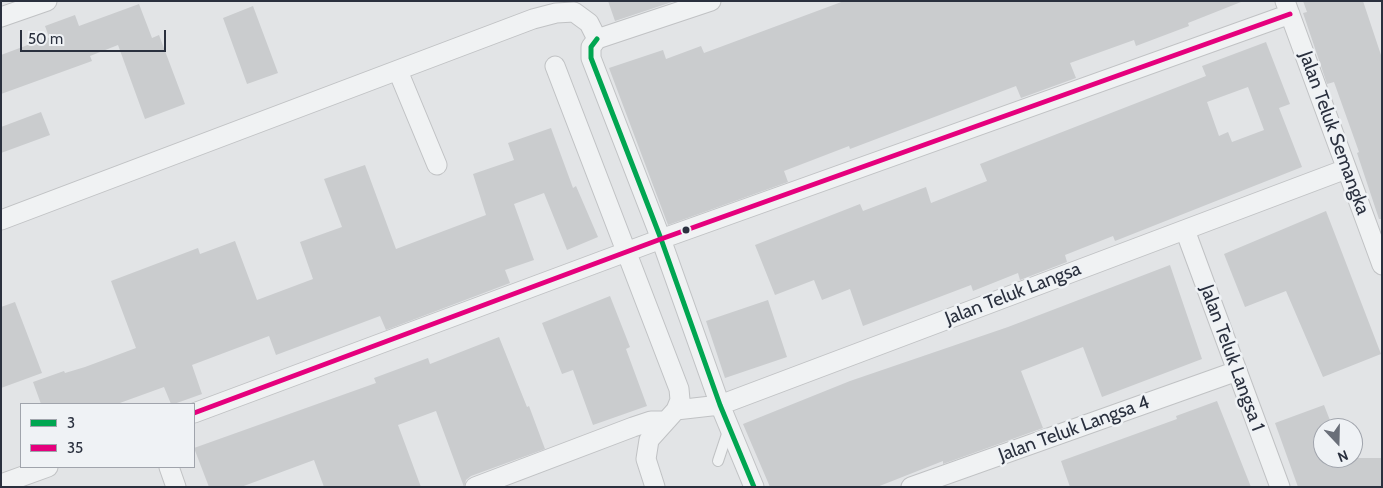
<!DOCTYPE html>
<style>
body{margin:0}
#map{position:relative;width:1383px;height:488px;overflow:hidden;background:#e2e4e6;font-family:Cabin,sans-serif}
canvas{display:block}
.frame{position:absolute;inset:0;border:2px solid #2a303e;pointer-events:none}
.legend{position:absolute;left:20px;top:403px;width:175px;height:65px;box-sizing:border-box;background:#eff2f5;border:1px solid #a0a4ac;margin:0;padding:6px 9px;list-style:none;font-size:15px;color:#2a303e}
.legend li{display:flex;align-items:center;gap:10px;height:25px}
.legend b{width:25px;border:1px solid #a0a4ac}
.north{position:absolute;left:1313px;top:418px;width:50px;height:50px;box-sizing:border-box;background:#eff2f5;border:1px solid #a0a4ac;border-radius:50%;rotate:159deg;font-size:14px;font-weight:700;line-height:20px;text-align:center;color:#2a303e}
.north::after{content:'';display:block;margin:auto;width:18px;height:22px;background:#6a6f79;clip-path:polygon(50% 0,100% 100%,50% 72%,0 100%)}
.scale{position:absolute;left:20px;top:30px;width:146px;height:22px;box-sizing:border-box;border:2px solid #2a303e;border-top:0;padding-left:6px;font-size:15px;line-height:18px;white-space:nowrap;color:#2a303e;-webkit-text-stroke:4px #eff2f5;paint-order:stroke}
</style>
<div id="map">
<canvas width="1383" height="488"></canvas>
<div class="frame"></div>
<ul class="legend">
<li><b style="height:6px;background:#00a651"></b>3</li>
<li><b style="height:6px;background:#e5007d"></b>35</li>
</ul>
<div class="north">N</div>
<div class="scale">50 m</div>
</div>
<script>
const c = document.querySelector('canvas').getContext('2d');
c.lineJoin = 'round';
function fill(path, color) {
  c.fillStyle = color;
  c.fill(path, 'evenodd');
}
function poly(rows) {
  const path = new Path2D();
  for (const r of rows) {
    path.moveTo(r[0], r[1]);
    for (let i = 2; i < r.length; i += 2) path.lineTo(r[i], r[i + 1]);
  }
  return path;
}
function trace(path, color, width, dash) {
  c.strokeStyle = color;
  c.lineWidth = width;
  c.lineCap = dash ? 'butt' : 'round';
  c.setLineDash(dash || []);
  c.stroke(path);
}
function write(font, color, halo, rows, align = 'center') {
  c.font = font + ' Cabin,sans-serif';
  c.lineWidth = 5;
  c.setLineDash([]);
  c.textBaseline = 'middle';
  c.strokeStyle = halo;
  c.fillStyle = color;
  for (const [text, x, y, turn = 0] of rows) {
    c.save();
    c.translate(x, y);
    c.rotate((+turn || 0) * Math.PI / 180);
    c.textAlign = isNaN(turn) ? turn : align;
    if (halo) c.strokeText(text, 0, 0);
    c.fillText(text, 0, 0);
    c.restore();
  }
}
const building = poly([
 [608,1,671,1,672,2,615,21],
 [844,1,1241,1,1241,2,1188,23,1189,26,1136,46,1134,40,1070,63,1076,78,1021,98,1016,86,850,149,849,146,784,171,788,182,668,225,609,68,663,50,666,59,701,46,704,53],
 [1303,1,1363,1,1382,58,1382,219,1379,219,1357,153,1359,152,1334,82,1327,84,1322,69,1303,13,1307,12],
 [139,4,152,38,159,35,185,104,145,119,118,45,90,56,92,61,1,94,1,55,49,37,45,26,75,15,79,26],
 [253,6,278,73,247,84,223,18],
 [1266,42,1290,104,1279,108,1302,167,1115,241,1113,236,1065,255,1067,262,1020,280,1018,273,973,291,971,285,863,326,850,289,822,300,814,280,775,295,755,245,860,204,863,211,926,187,931,203,987,181,980,164,1206,76,1202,66],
 [1248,87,1264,130,1232,142,1228,132,1219,136,1207,102],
 [41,112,50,135,1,153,1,127],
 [551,128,573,188,576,186,598,237,567,250,544,193,514,204,534,260,505,270,510,283,386,330,380,316,276,355,269,336,192,365,202,394,174,404,171,404,164,387,117,404,41,404,33,382,64,371,65,373,85,367,136,348,111,281,198,248,200,254,235,241,257,300,313,279,300,242,342,227,324,179,365,165,396,249,486,215,473,174,514,160,508,143],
 [1326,211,1381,354,1323,377,1286,291,1245,307,1224,254],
 [1170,265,1202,359,1102,397,1083,347,1021,371,1043,428,943,464,943,461,877,487,770,487,743,424,850,381,1008,327],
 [610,296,630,347,626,349,647,406,593,425,573,370,562,374,542,323],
 [768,300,787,357,725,378,706,321],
 [15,302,42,373,1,388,1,307],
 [499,337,527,407,529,406,545,449,471,476,466,480,464,487,436,411,398,425,421,487,324,487,314,460,241,487,209,487,194,448,376,383,374,378,428,358,430,364],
 [1217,401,1251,487,1070,487,1061,461,1177,419,1176,416],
 [1324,405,1333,428,1323,428,1323,458,1382,458,1382,487,1298,487,1275,423]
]);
const lane = poly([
 [718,461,729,428]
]);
const street = poly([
 [1285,1,1382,265],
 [1,17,47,1],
 [597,39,591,47,591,58,661,239,720,405,754,487],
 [597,39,711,1],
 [555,66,679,389,680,400,676,410,649,440,646,459,655,487],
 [398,71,437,165],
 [1,220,533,19,556,13,574,12,589,23,597,39],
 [1185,230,1280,487],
 [676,410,720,405,1346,169],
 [194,413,661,239,1290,14],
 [169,467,176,487],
 [1,484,48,467],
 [475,487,633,427,651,421,666,421],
 [911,487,1237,371]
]);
const bus1 = poly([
 [597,39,591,47,591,58,661,239,720,405,754,487]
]);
const bus2 = poly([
 [194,413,661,239,1290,14]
]);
const markers = [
 [686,230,4.5,"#2a303e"]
];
const streetNames = [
 ["Jalan Teluk Semangka",1334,133,70],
 ["Jalan Teluk Langsa",1013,294,-21],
 ["Jalan Teluk Langsa 1",1232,358,70],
 ["Jalan Teluk Langsa 4",1074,429,-20]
];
fill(building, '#caccce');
trace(lane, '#c0c2c4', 12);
trace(street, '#c0c2c4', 21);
trace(lane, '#f0f2f3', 10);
trace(street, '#f0f2f3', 19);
trace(bus1, '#00a651', 5);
trace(bus2, '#e5007d', 5);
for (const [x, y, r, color] of markers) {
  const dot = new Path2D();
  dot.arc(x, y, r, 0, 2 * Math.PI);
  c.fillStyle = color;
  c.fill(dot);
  trace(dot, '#eff2f5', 2);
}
write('19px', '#2a303e', '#eff2f5', streetNames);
</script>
